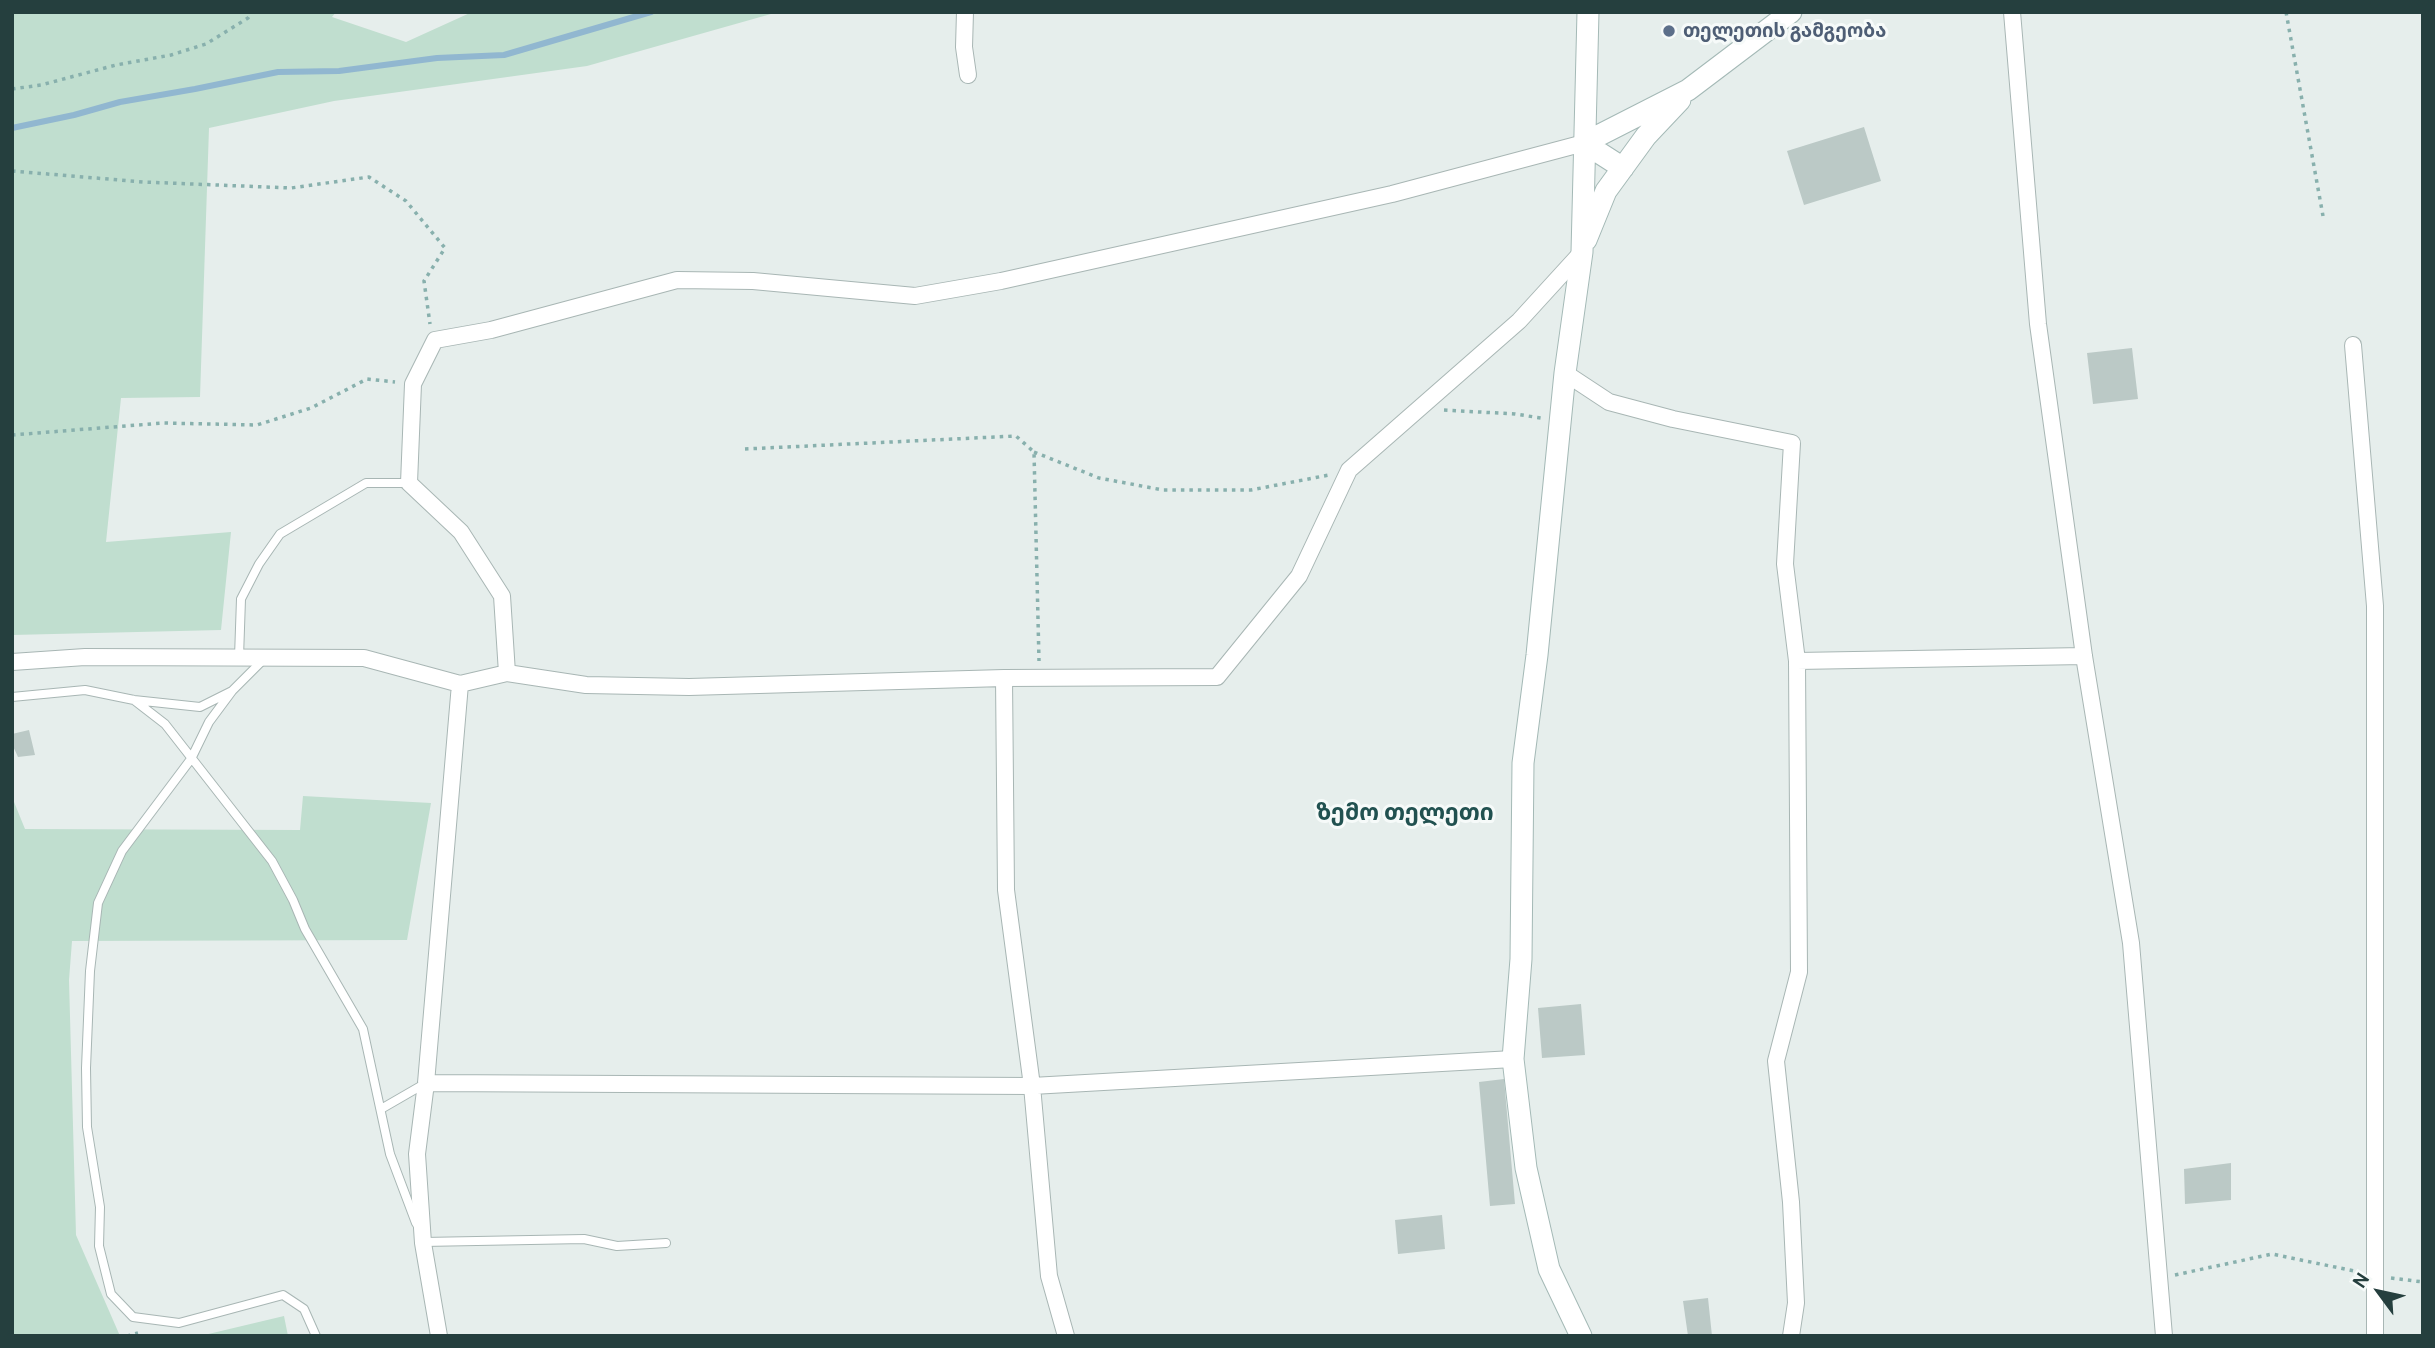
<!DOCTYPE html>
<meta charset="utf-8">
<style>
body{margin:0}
#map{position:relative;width:2435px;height:1348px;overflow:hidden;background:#e6eeec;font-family:Cabin,sans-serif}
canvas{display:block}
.frame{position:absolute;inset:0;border:14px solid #253f3e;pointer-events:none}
.north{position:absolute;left:2344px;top:1257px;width:70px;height:70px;-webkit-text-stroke:5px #f6faf9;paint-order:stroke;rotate:303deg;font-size:19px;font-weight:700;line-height:28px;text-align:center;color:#253f3e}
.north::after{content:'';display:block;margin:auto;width:24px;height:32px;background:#253f3e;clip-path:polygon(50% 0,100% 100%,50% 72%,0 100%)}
</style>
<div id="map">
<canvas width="2435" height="1348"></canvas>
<div class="frame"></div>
<div class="north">N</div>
</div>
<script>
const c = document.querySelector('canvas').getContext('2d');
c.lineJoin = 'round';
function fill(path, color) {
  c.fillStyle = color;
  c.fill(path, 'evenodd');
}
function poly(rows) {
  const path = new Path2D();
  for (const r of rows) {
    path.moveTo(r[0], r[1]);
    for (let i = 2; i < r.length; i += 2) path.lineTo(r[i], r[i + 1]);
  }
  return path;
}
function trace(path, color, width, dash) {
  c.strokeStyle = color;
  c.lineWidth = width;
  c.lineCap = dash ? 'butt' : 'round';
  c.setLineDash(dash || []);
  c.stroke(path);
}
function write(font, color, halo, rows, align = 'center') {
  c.font = font + ' Cabin,"Noto Sans Georgian",sans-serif';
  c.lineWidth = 6;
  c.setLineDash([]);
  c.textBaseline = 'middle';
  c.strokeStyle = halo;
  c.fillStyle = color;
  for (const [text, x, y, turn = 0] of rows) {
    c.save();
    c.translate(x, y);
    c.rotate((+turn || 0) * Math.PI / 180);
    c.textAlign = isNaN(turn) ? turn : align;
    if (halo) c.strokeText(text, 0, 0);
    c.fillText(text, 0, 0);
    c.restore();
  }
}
const green = poly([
 [12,12,336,12,332,17,406,42,472,12,778,12,587,66,334,101,209,128,200,397,121,398,106,542,231,532,221,630,12,635],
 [303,796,431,803,407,940,72,941,69,980,76,1235,120,1336,12,1336,12,797,25,829,300,830],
 [284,1316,288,1336,200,1336]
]);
const stream = poly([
 [12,128,74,115,120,102,195,89,278,72,339,71,437,58,504,55,651,12]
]);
const building = poly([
 [1864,127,1881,181,1804,205,1787,151],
 [2132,348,2138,399,2093,404,2087,353],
 [29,730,35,755,18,757,12,744,12,734],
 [1581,1004,1585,1055,1542,1058,1538,1008],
 [1504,1079,1515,1204,1490,1206,1479,1082],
 [2231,1163,2231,1200,2185,1204,2184,1169],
 [1442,1215,1445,1249,1398,1254,1395,1220],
 [1708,1298,1712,1336,1688,1336,1683,1301]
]);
const path = poly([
 [2286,12,2323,216],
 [12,89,41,85,116,65,171,55,206,44,248,18,252,12],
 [12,171,143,182,291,188,369,177,406,201,445,248,424,281,430,324],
 [1444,410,1515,414,1541,418],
 [12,435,163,423,257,425,311,408,367,379,395,382],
 [745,449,1016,436,1034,452,1039,661],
 [1034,452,1099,478,1163,490,1251,490,1329,475],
 [2175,1275,2272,1254,2359,1272],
 [2391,1278,2423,1282],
 [127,1336,138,1333]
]);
const lane = poly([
 [239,657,241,599,259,564,280,534,366,483,409,483],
 [232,691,209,722,191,759,122,851,98,903,90,971,86,1068,87,1127,100,1207,99,1246,111,1294,133,1317,179,1323,283,1295,304,1309,316,1336],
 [12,697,85,690,134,700,200,707,232,691,264,659],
 [134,700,165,724,272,861,293,900,305,929,363,1029,390,1154,416,1223],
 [381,1109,426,1083],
 [423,1242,584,1239,617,1246,666,1243]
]);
const street = poly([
 [965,12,964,47,968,75],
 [2012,12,2038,324,2084,656,2131,943,2164,1336],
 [2353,345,2375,606,2375,1336],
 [1565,373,1609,402,1673,419,1792,443,1785,564,1797,661,1799,972,1776,1061,1791,1202,1796,1303,1791,1336],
 [1797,661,2084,656],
 [12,662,85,657,364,658,460,684,507,673,586,685,689,687,1004,678,1217,677,1299,576,1349,470,1519,321,1582,252],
 [507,673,502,596,461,532,409,483,413,384,435,340,491,330,677,280,753,281,915,296,1001,281,1392,194,1584,143],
 [1004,678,1006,890,1032,1086,1049,1276,1066,1336],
 [426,1083,1032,1086,1513,1059],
 [439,1336,423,1243,417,1154,426,1083,460,684]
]);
const secondary = poly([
 [1584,143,1688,90,1791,12],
 [1584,143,1623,168],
 [1586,240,1606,191,1646,136,1680,100],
 [1581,1336,1549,1269,1526,1168,1513,1059,1521,959,1523,763,1537,655,1565,373,1582,252,1588,12]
]);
const markers = [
 [1669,31,7,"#5c6f8a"]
];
const serviceNames = [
 ["თელეთის გამგეობა",1683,31]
];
const quarterNames = [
 ["ზემო თელეთი",1405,813]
];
fill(green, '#c0decf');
trace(stream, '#91b7d0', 6);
fill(building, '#bbc9c6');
trace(lane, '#a8b6b4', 10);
trace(street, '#a8b6b4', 18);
trace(secondary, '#a4b9b6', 23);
trace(path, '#88b0ad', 3.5, [3.5, 5]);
trace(lane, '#fff', 8);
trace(street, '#fff', 16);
trace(secondary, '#fff', 21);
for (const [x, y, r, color] of markers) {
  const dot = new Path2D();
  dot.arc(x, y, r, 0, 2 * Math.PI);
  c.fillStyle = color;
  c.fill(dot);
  trace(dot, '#f6faf9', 2.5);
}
write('bold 19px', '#4e5e75', '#f6faf9', serviceNames, 'left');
write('bold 23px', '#215150', '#f6faf9', quarterNames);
</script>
